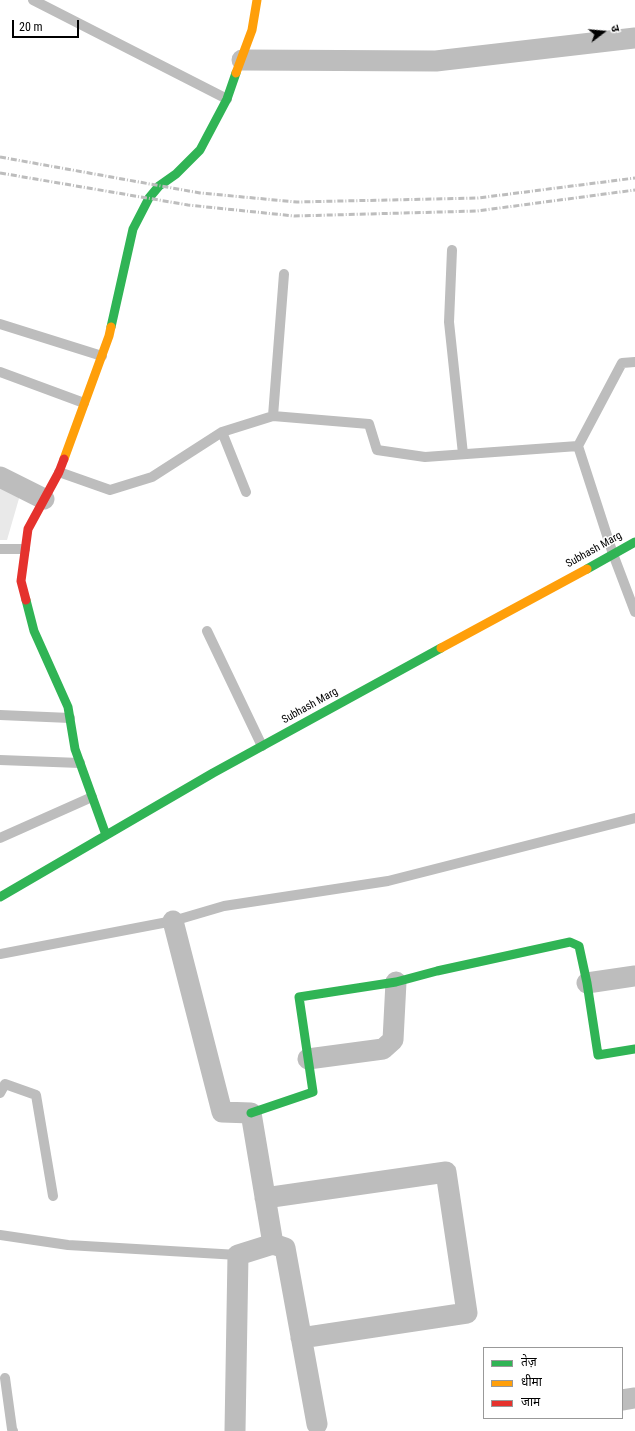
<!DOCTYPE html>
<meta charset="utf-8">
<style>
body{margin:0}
#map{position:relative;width:635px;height:1431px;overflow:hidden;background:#fff;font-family:"Roboto Condensed","Noto Sans Devanagari",sans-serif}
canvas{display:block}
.legend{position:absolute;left:483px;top:1347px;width:140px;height:72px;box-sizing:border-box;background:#fff;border:1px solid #999;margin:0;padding:5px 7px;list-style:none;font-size:12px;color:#000}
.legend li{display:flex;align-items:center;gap:8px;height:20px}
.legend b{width:20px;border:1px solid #999}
.north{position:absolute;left:583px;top:12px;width:40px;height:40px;-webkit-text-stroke:3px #fff;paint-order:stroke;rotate:74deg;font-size:11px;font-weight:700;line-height:16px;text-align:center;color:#000}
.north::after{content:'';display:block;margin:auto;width:14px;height:18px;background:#000;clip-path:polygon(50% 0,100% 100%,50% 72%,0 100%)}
.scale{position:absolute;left:12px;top:20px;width:67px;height:18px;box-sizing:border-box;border:2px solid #000;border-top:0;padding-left:5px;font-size:12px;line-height:14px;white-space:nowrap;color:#000;-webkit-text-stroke:3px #fff;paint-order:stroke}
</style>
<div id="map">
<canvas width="635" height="1431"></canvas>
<ul class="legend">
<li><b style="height:5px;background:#30b455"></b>तेज़</li>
<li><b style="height:5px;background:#ff9f0a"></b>धीमा</li>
<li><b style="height:5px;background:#e5322d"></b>जाम</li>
</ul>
<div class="north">उ</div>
<div class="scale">20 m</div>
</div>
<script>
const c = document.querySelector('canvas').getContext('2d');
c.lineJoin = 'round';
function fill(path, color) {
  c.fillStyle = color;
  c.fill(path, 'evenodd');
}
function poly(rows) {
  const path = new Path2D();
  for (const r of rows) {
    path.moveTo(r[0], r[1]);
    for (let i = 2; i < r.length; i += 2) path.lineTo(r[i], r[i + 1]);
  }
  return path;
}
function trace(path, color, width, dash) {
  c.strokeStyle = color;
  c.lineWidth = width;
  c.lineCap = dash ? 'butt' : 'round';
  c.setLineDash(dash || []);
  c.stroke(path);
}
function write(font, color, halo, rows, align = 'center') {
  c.font = font + ' "Roboto Condensed",sans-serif';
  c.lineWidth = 3;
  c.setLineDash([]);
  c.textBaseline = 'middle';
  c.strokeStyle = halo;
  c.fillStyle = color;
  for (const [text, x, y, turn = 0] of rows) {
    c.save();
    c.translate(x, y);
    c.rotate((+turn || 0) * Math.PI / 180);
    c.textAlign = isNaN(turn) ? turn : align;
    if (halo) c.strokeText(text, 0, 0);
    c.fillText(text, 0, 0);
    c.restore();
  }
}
const green = poly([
 [0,487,20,495,7,540,0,540]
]);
const lane = poly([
 [33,0,227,99],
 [452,250,449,322,463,454],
 [0,324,102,356],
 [0,372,84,403],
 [273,416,284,274],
 [222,432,246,492],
 [578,446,622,363,635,362],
 [59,472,110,490,152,477,222,432,273,416,369,424,377,450,425,457,578,446,613,554,635,612],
 [0,549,25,549],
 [207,631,262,746],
 [0,715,70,718],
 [0,760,80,763],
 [0,838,92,797],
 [0,954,173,921,224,906,388,881,635,818],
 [0,1093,5,1084,36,1095,53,1196],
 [0,1235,68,1245,238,1255],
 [5,1378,12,1429,13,1431]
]);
const street = poly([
 [242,60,436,61,635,38],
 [0,477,44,499],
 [173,921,222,1112,251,1113,273,1244,238,1255,235,1431],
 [587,983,635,976],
 [308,1059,383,1049,393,1040,396,982],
 [265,1198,446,1172,467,1313,301,1338],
 [273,1244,285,1248,317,1424],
 [622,1400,635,1398]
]);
const fast = poly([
 [111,327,133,229,149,198,159,186,176,174,200,150,227,99,236,73],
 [587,569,635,542],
 [26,600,34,631,68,707,75,749,106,835],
 [0,897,213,773,441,648],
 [251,1113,313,1092,299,997,396,982,437,971,570,942,579,946,587,983,598,1055,635,1049]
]);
const slow = poly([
 [236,73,252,30,257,0],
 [64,459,109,336,111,327],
 [441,648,587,569]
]);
const jam = poly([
 [26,600,21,581,28,529,59,472,64,459]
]);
const rail = poly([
 [0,157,200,193,297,202,478,198,635,178],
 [0,173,188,205,294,216,477,211,635,190]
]);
const streetNames = [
 ["Subhash Marg",594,550,-29],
 ["Subhash Marg",310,706,-29]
];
fill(green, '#e9e9e9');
trace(lane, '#bdbdbd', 10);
trace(street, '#bdbdbd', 21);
trace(fast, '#30b455', 9);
trace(slow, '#ff9f0a', 9);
trace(jam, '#e5322d', 9);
trace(rail, '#bdbdbd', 3, [6, 2, 1, 2]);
write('11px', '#000', '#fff', streetNames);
</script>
